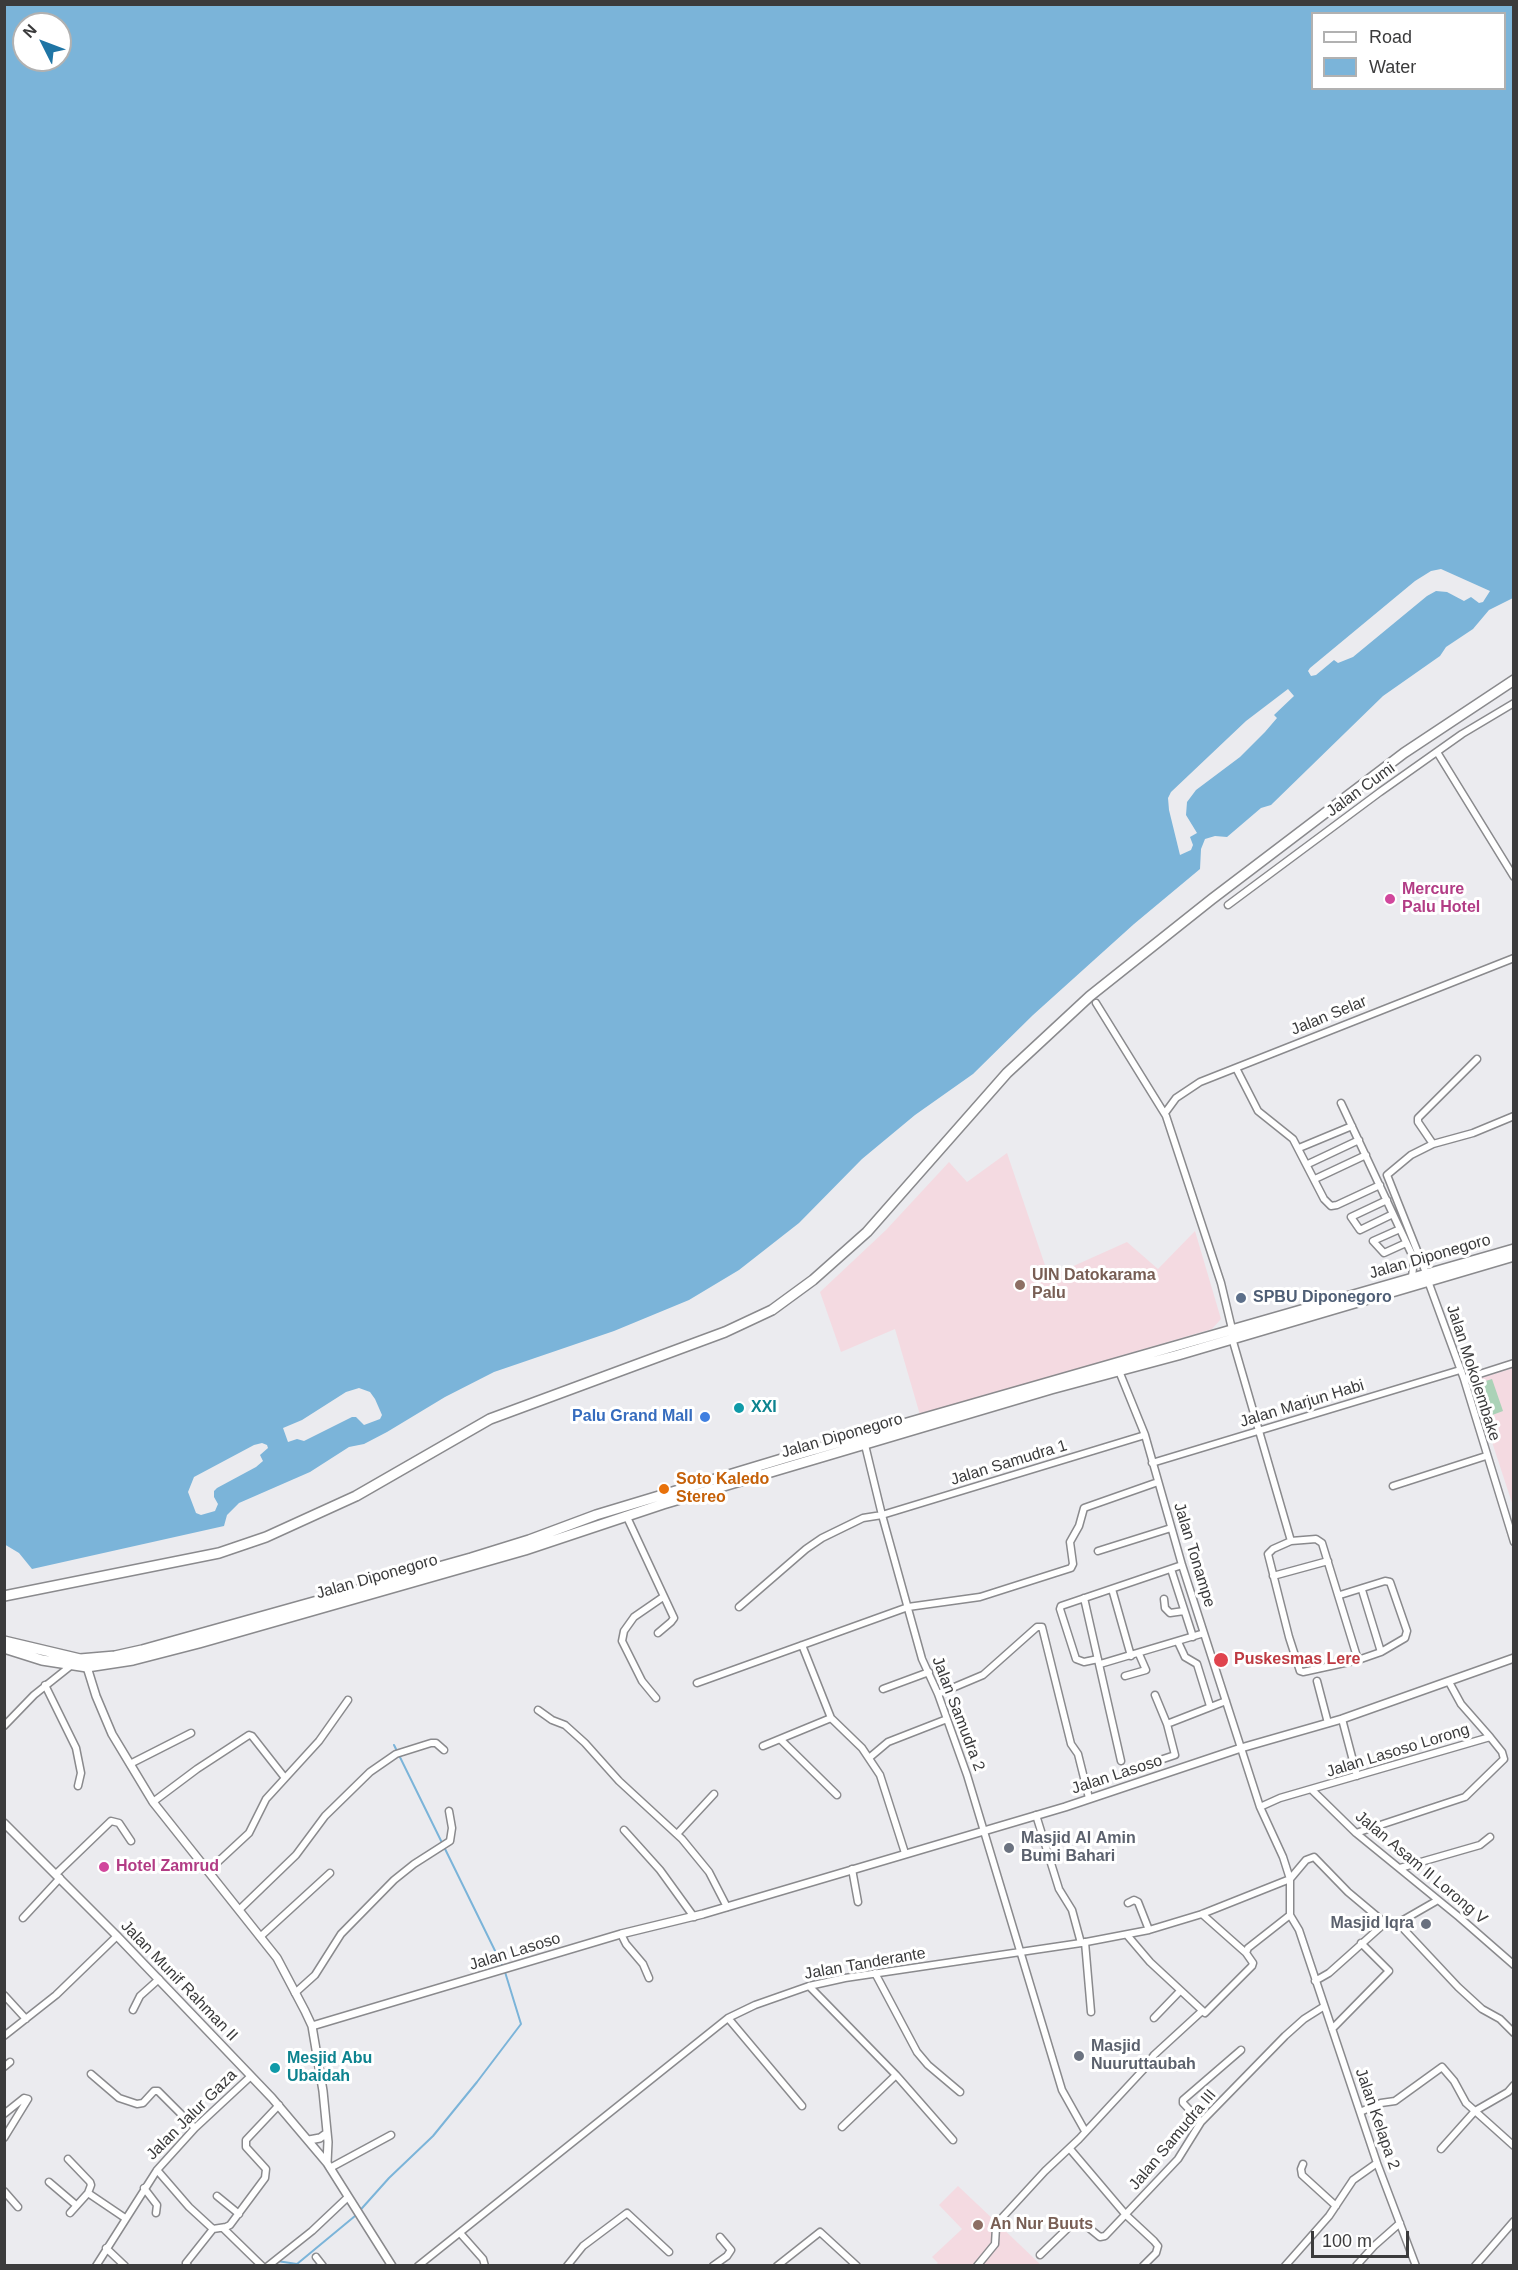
<!DOCTYPE html>
<style>
body{margin:0}
#map{position:relative;width:1518px;height:2270px;overflow:hidden;background:#ebebef;font-family:Helvetica,sans-serif}
canvas{display:block}
.frame{position:absolute;inset:0;border:6px solid #3b3b3c;pointer-events:none}
.legend{position:absolute;left:1311px;top:12px;width:195px;height:78px;box-sizing:border-box;background:#fff;border:2px solid #b1b1b1;margin:0;padding:8px 10px;list-style:none;font-size:18px;color:#3b3b3c}
.legend li{display:flex;align-items:center;gap:12px;height:30px}
.legend b{width:30px;border:2px solid #b1b1b1}
.north{position:absolute;left:12px;top:12px;width:60px;height:60px;box-sizing:border-box;background:#fff;border:2px solid #b1b1b1;border-radius:50%;rotate:312deg;font-size:16px;font-weight:700;line-height:24px;text-align:center;color:#3b3b3c}
.north::after{content:'';display:block;margin:auto;width:21px;height:27px;background:#1f75a5;clip-path:polygon(50% 0,100% 100%,50% 72%,0 100%)}
.scale{position:absolute;left:1311px;top:2231px;width:98px;height:27px;box-sizing:border-box;border:3px solid #3b3b3c;border-top:0;padding-left:8px;font-size:18px;line-height:21px;white-space:nowrap;color:#3b3b3c;-webkit-text-stroke:4px #fff;paint-order:stroke}
</style>
<div id="map">
<canvas width="1518" height="2270"></canvas>
<div class="frame"></div>
<ul class="legend">
<li><b style="height:8px;background:#fff"></b>Road</li>
<li><b style="height:16px;background:#7bb4d9"></b>Water</li>
</ul>
<div class="north">N</div>
<div class="scale">100 m</div>
</div>
<script>
const c = document.querySelector('canvas').getContext('2d');
c.lineJoin = 'round';
function fill(path, color) {
  c.fillStyle = color;
  c.fill(path, 'evenodd');
}
function poly(rows) {
  const path = new Path2D();
  for (const r of rows) {
    path.moveTo(r[0], r[1]);
    for (let i = 2; i < r.length; i += 2) path.lineTo(r[i], r[i + 1]);
  }
  return path;
}
function trace(path, color, width, dash) {
  c.strokeStyle = color;
  c.lineWidth = width;
  c.lineCap = dash ? 'butt' : 'round';
  c.setLineDash(dash || []);
  c.stroke(path);
}
function write(font, color, halo, rows, align = 'center') {
  c.font = font + ' Helvetica,sans-serif';
  c.lineWidth = 6;
  c.setLineDash([]);
  c.textBaseline = 'middle';
  c.strokeStyle = halo;
  c.fillStyle = color;
  for (const [text, x, y, turn = 0] of rows) {
    c.save();
    c.translate(x, y);
    c.rotate((+turn || 0) * Math.PI / 180);
    c.textAlign = isNaN(turn) ? turn : align;
    if (halo) c.strokeText(text, 0, 0);
    c.fillText(text, 0, 0);
    c.restore();
  }
}
const education = poly([
 [1007,1153,1049,1277,1127,1242,1158,1269,1195,1231,1221,1319,1212,1329,920,1415,895,1329,841,1352,820,1292,886,1230,949,1162,967,1182],
 [1513,1368,1513,1506,1472,1381],
 [958,2186,995,2221,1041,2265,935,2265,938,2263,932,2257,962,2229,939,2205]
]);
const green = poly([
 [1492,1379,1503,1411,1487,1417,1476,1384]
]);
const water = poly([
 [4,5,1513,5,1513,598,1489,610,1473,629,1446,647,1440,656,1383,696,1271,805,1261,808,1227,837,1215,836,1205,839,1201,849,1200,869,1134,924,1033,1015,973,1074,915,1115,862,1159,799,1223,739,1270,689,1300,614,1331,494,1372,445,1397,387,1432,364,1444,349,1447,310,1472,239,1503,227,1515,224,1526,32,1569,19,1553,4,1544],
 [1312,14,1504,14,1504,88,1312,88],
 [24,24,60,24,60,60,24,60]
]);
const pier = poly([
 [1441,569,1490,591,1483,602,1479,603,1471,597,1464,601,1447,592,1436,591,1427,596,1353,657,1338,663,1334,660,1316,675,1311,676,1308,671,1310,668,1415,581,1431,571],
 [1288,689,1294,696,1274,715,1277,718,1265,732,1240,757,1196,790,1187,802,1186,815,1197,833,1190,837,1193,845,1191,850,1180,855,1169,810,1168,798,1171,792,1246,721],
 [359,1388,370,1392,375,1399,382,1415,380,1419,364,1425,356,1417,352,1417,304,1441,297,1439,288,1442,283,1428,302,1420,346,1392],
 [262,1443,267,1445,268,1448,260,1455,263,1461,256,1467,217,1488,214,1491,214,1497,218,1504,215,1511,201,1515,196,1513,188,1492,194,1477,254,1445]
]);
const stream = poly([
 [394,1745,503,1967],
 [277,2261,297,2264,355,2216,389,2178,433,2136,477,2082,521,2024,505,1972]
]);
const minor = poly([
 [1437,752,1514,877],
 [1228,905,1380,792,1462,734,1514,703],
 [1096,1003,1166,1116,1221,1283,1232,1329],
 [1236,1068,1258,1111,1293,1139,1324,1199,1331,1206,1337,1205,1380,1185],
 [1341,1103,1414,1259,1412,1277],
 [1165,1113,1176,1098,1200,1082,1514,958],
 [1433,1144,1418,1122,1418,1118,1477,1059],
 [1299,1148,1352,1126],
 [1308,1164,1359,1140],
 [1315,1179,1366,1155],
 [1387,1200,1351,1217,1360,1230,1393,1214],
 [1400,1229,1373,1241,1384,1253,1406,1243],
 [1426,1273,1387,1175,1411,1155,1433,1144,1473,1133,1514,1116],
 [1428,1281,1464,1379,1514,1542],
 [1232,1338,1291,1541,1316,1539,1322,1543,1358,1660],
 [1119,1371,1145,1435,1182,1565,1260,1807],
 [1464,1379,1514,1363],
 [865,1445,882,1515,922,1659,938,1694,967,1775,1062,2090,1085,2131],
 [1152,1463,1460,1370],
 [1393,1486,1486,1456],
 [626,1515,674,1618,671,1622,658,1633],
 [1291,1541,1273,1549,1268,1554,1289,1637,1300,1671,1303,1672,1358,1660,1381,1652,1405,1638,1407,1631,1390,1582,1385,1581,1340,1595],
 [1098,1551,1171,1528],
 [1171,1569,1193,1637],
 [1273,1576,1328,1561],
 [1112,1589,1131,1656],
 [1362,1590,1381,1652],
 [1084,1598,1121,1761],
 [1164,1599,1165,1608,1170,1613,1184,1611],
 [739,1607,806,1549,822,1538,863,1518,882,1515,1145,1435],
 [1178,1642,1185,1657,1197,1664,1210,1706],
 [802,1645,831,1718,862,1748,880,1775,905,1853],
 [1098,1659,1084,1662,1076,1659,1060,1609,1061,1606,1182,1565],
 [1100,1664,1204,1633],
 [1125,1676,1146,1670,1139,1654],
 [1317,1681,1328,1723],
 [697,1683,908,1607,980,1597,1071,1568,1073,1564,1070,1542,1079,1526,1084,1508,1158,1482],
 [45,1685,76,1748,81,1773,78,1786],
 [883,1689,929,1672],
 [938,1694,983,1675,1037,1627,1042,1627,1071,1744,1078,1754,1089,1798],
 [1155,1695,1167,1724,1226,1701],
 [656,1698,642,1681,622,1641,624,1631,634,1617,663,1597],
 [538,1710,552,1720,565,1725,585,1743,619,1781,682,1839,709,1872,727,1907],
 [831,1718,780,1739,837,1795],
 [1342,1719,1357,1776],
 [4,1726,34,1695,73,1664],
 [763,1746,780,1739],
 [869,1758,888,1742,947,1719],
 [130,1764,191,1733],
 [1133,1769,1175,1755,1167,1724],
 [1312,1790,1356,1833,1459,1917,1514,1965],
 [153,1802,197,1769,249,1735,252,1736,285,1778],
 [1036,1815,1059,1889,1072,1910,1081,1943],
 [624,1830,660,1870,694,1917],
 [1356,1833,1465,1797,1504,1759,1502,1752,1490,1737],
 [677,1834,714,1794],
 [1400,1868,1480,1845,1490,1837],
 [852,1869,858,1902],
 [208,1871,249,1833,266,1799,319,1741,348,1700],
 [56,1874,111,1821,119,1823,131,1841],
 [1128,1903,1134,1900,1138,1902,1149,1930],
 [239,1910,296,1855,325,1816,370,1772,396,1754,431,1743,436,1743,444,1750],
 [1202,1914,1246,1953],
 [23,1918,60,1878],
 [1398,1923,1458,1987,1482,2009,1500,2019,1514,2033],
 [621,1934,626,1944,643,1964,649,1978],
 [1127,1935,1150,1962,1205,2013,1252,1966,1253,1963,1246,1953,1248,1948,1290,1915],
 [260,1937,330,1873],
 [1085,1942,1091,2012],
 [875,1973,917,2052,928,2065,960,2092],
 [1315,1981,1329,1973,1385,1923,1398,1923,1438,1900],
 [809,1986,896,2075,953,2140],
 [295,1993,315,1975,341,1934,394,1880,414,1864,450,1841,452,1828,449,1811],
 [4,1995,26,2019],
 [133,2010,140,1996,159,1979],
 [728,2018,802,2106],
 [1154,2018,1180,1991],
 [1332,2029,1389,1971,1361,1943],
 [4,2036,56,1995,117,1936],
 [4,2067,10,2062],
 [91,2074,119,2098,137,2104,143,2103,154,2091,158,2091,195,2128],
 [1514,2085,1508,2092,1475,2111,1514,2146],
 [1360,2112,1381,2103,1395,2101,1442,2067,1454,2081,1466,2103,1475,2111,1441,2149],
 [4,2114,24,2098,28,2099,4,2138],
 [1201,2122,1183,2103,1183,2100,1241,2050],
 [842,2127,896,2075],
 [1070,2149,1126,2215,1154,2241,1158,2246,1156,2253,1143,2266],
 [68,2159,90,2182,91,2185,88,2193],
 [1303,2164,1301,2169,1302,2175,1336,2206],
 [330,2168,391,2135],
 [157,2170,189,2207,213,2229],
 [49,2182,76,2205],
 [144,2188,157,2205,156,2213],
 [4,2191,18,2207],
 [217,2196,239,2214],
 [70,2213,88,2193,125,2218],
 [223,2228,262,2266],
 [460,2233,483,2259,485,2266],
 [106,2248,125,2266],
 [1040,2255,1070,2226,1078,2222,1084,2224,1100,2237,1105,2236,1178,2159,1201,2122,1285,2036,1304,2019,1323,2007],
 [316,2257,323,2266],
 [96,2266,157,2170,195,2128,251,2076],
 [188,2266,186,2263,213,2229,226,2227,230,2225,265,2178,266,2169,246,2147,246,2140,279,2105],
 [268,2266,312,2231,348,2197],
 [418,2266,728,2018,755,2005,809,1986,845,1978,1081,1943,1149,1930,1202,1914,1290,1879,1306,1860,1314,1857,1348,1892,1385,1923],
 [567,2266,583,2246,627,2213,669,2252],
 [713,2266,727,2256,731,2250,720,2237],
 [777,2266,820,2232,857,2266],
 [977,2266,995,2244,996,2227,999,2221,1045,2171,1079,2139,1143,2070,1154,2055,1202,2011],
 [1285,2266,1329,2216,1353,2180,1377,2163],
 [1356,2266,1374,2246,1400,2223],
 [1416,2266,1377,2163,1299,1930,1290,1915,1290,1879,1283,1857,1260,1807,1280,1798,1490,1737,1461,1704,1449,1682],
 [1475,2266,1514,2221]
]);
const tertiary = poly([
 [87,1667,96,1696,112,1734,153,1802,277,1958,305,2011,312,2026,323,2091,328,2142,327,2163,392,2266],
 [4,1823,117,1936,272,2098,327,2163],
 [312,2026,621,1934,703,1914,1065,1807,1241,1748,1342,1719,1514,1658],
 [309,2140,320,2138,327,2133]
]);
const primary = poly([
 [4,1596,219,1553,266,1537,356,1496,490,1419,725,1332,772,1310,813,1280,867,1232,1007,1073,1090,996,1212,899,1404,753,1514,680]
]);
const trunk = poly([
 [4,1641,80,1659,115,1656,142,1650,471,1558,529,1540,596,1515,785,1458,1514,1249],
 [4,1648,42,1660,87,1667,133,1660,199,1643,525,1550,663,1504,1051,1389,1178,1355,1514,1256]
]);
const markers = [
 [1390,899,6,"#d1479c"],
 [1020,1285,6,"#8d6e63"],
 [1241,1298,6,"#5c6f8a"],
 [739,1408,6,"#0f9aa8"],
 [705,1417,6,"#3f7fe0"],
 [664,1489,6,"#e8710a"],
 [1221,1660,8,"#e0444e"],
 [1009,1848,6,"#6b7280"],
 [104,1867,6,"#d1479c"],
 [1426,1924,6,"#6b7280"],
 [1079,2056,6,"#6b7280"],
 [275,2068,6,"#0f9aa8"],
 [978,2225,6,"#8d6e63"]
];
const streetNames = [
 ["Jalan Cumi",1361,790,-36],
 ["Jalan Selar",1329,1016,-22],
 ["Jalan Diponegoro",1430,1257,-16],
 ["Jalan Mokolembake",1473,1373,72],
 ["Jalan Marjun Habi",1302,1404,-17],
 ["Jalan Diponegoro",842,1436,-16],
 ["Jalan Samudra 1",1009,1463,-17],
 ["Jalan Tonampe",1194,1555,73],
 ["Jalan Diponegoro",377,1577,-16],
 ["Jalan Samudra 2",958,1714,69],
 ["Jalan Lasoso Lorong",1398,1751,-17],
 ["Jalan Lasoso",1117,1775,-18],
 ["Jalan Asam II Lorong V",1421,1868,40],
 ["Jalan Lasoso",515,1952,-17],
 ["Jalan Tanderante",865,1964,-10],
 ["Jalan Munif Rahman II",179,1981,46],
 ["Jalan Jalur Gaza",192,2115,-45],
 ["Jalan Kelapa 2",1377,2119,71],
 ["Jalan Samudra III",1173,2140,-50]
];
const hotelNames = [
 ["Mercure",1402,890],
 ["Palu Hotel",1402,908],
 ["Hotel Zamrud",116,1867]
];
const educationNames = [
 ["UIN Datokarama",1032,1276],
 ["Palu",1032,1294],
 ["An Nur Buuts",990,2225]
];
const serviceNames = [
 ["SPBU Diponegoro",1253,1298]
];
const cultureNames = [
 ["XXI",751,1408],
 ["Mesjid Abu",287,2059],
 ["Ubaidah",287,2077]
];
const shopNames = [
 ["Palu Grand Mall",693,1417]
];
const foodNames = [
 ["Soto Kaledo",676,1480],
 ["Stereo",676,1498]
];
const healthNames = [
 ["Puskesmas Lere",1234,1660]
];
const worshipNames = [
 ["Masjid Al Amin",1021,1839],
 ["Bumi Bahari",1021,1857],
 ["Masjid Iqra",1414,1924,"right"],
 ["Masjid",1091,2047],
 ["Nuuruttaubah",1091,2065]
];
fill(education, '#f4dae1');
fill(green, '#abd2b7');
fill(water, '#7bb4d9');
fill(pier, '#ebebef');
trace(stream, '#7bb4d9', 2);
trace(minor, '#8a8a8d', 9);
trace(tertiary, '#8a8a8d', 10);
trace(primary, '#8a8a8d', 12);
trace(trunk, '#8a8a8d', 12);
trace(minor, '#fff', 6);
trace(tertiary, '#fff', 7);
trace(primary, '#fff', 9);
trace(trunk, '#fff', 9);
for (const [x, y, r, color] of markers) {
  const dot = new Path2D();
  dot.arc(x, y, r, 0, 2 * Math.PI);
  c.fillStyle = color;
  c.fill(dot);
  trace(dot, '#fff', 2);
}
write('16px', '#3b3b3c', '#fff', streetNames);
write('bold 16px', '#b23c85', '#fff', hotelNames, 'left');
write('bold 16px', '#785e54', '#fff', educationNames, 'left');
write('bold 16px', '#4e5e75', '#fff', serviceNames, 'left');
write('bold 16px', '#0d838f', '#fff', cultureNames, 'left');
write('bold 16px', '#366cbe', '#fff', shopNames, 'right');
write('bold 16px', '#c56008', '#fff', foodNames, 'left');
write('bold 16px', '#be3a42', '#fff', healthNames, 'left');
write('bold 16px', '#5b616d', '#fff', worshipNames, 'left');
</script>
